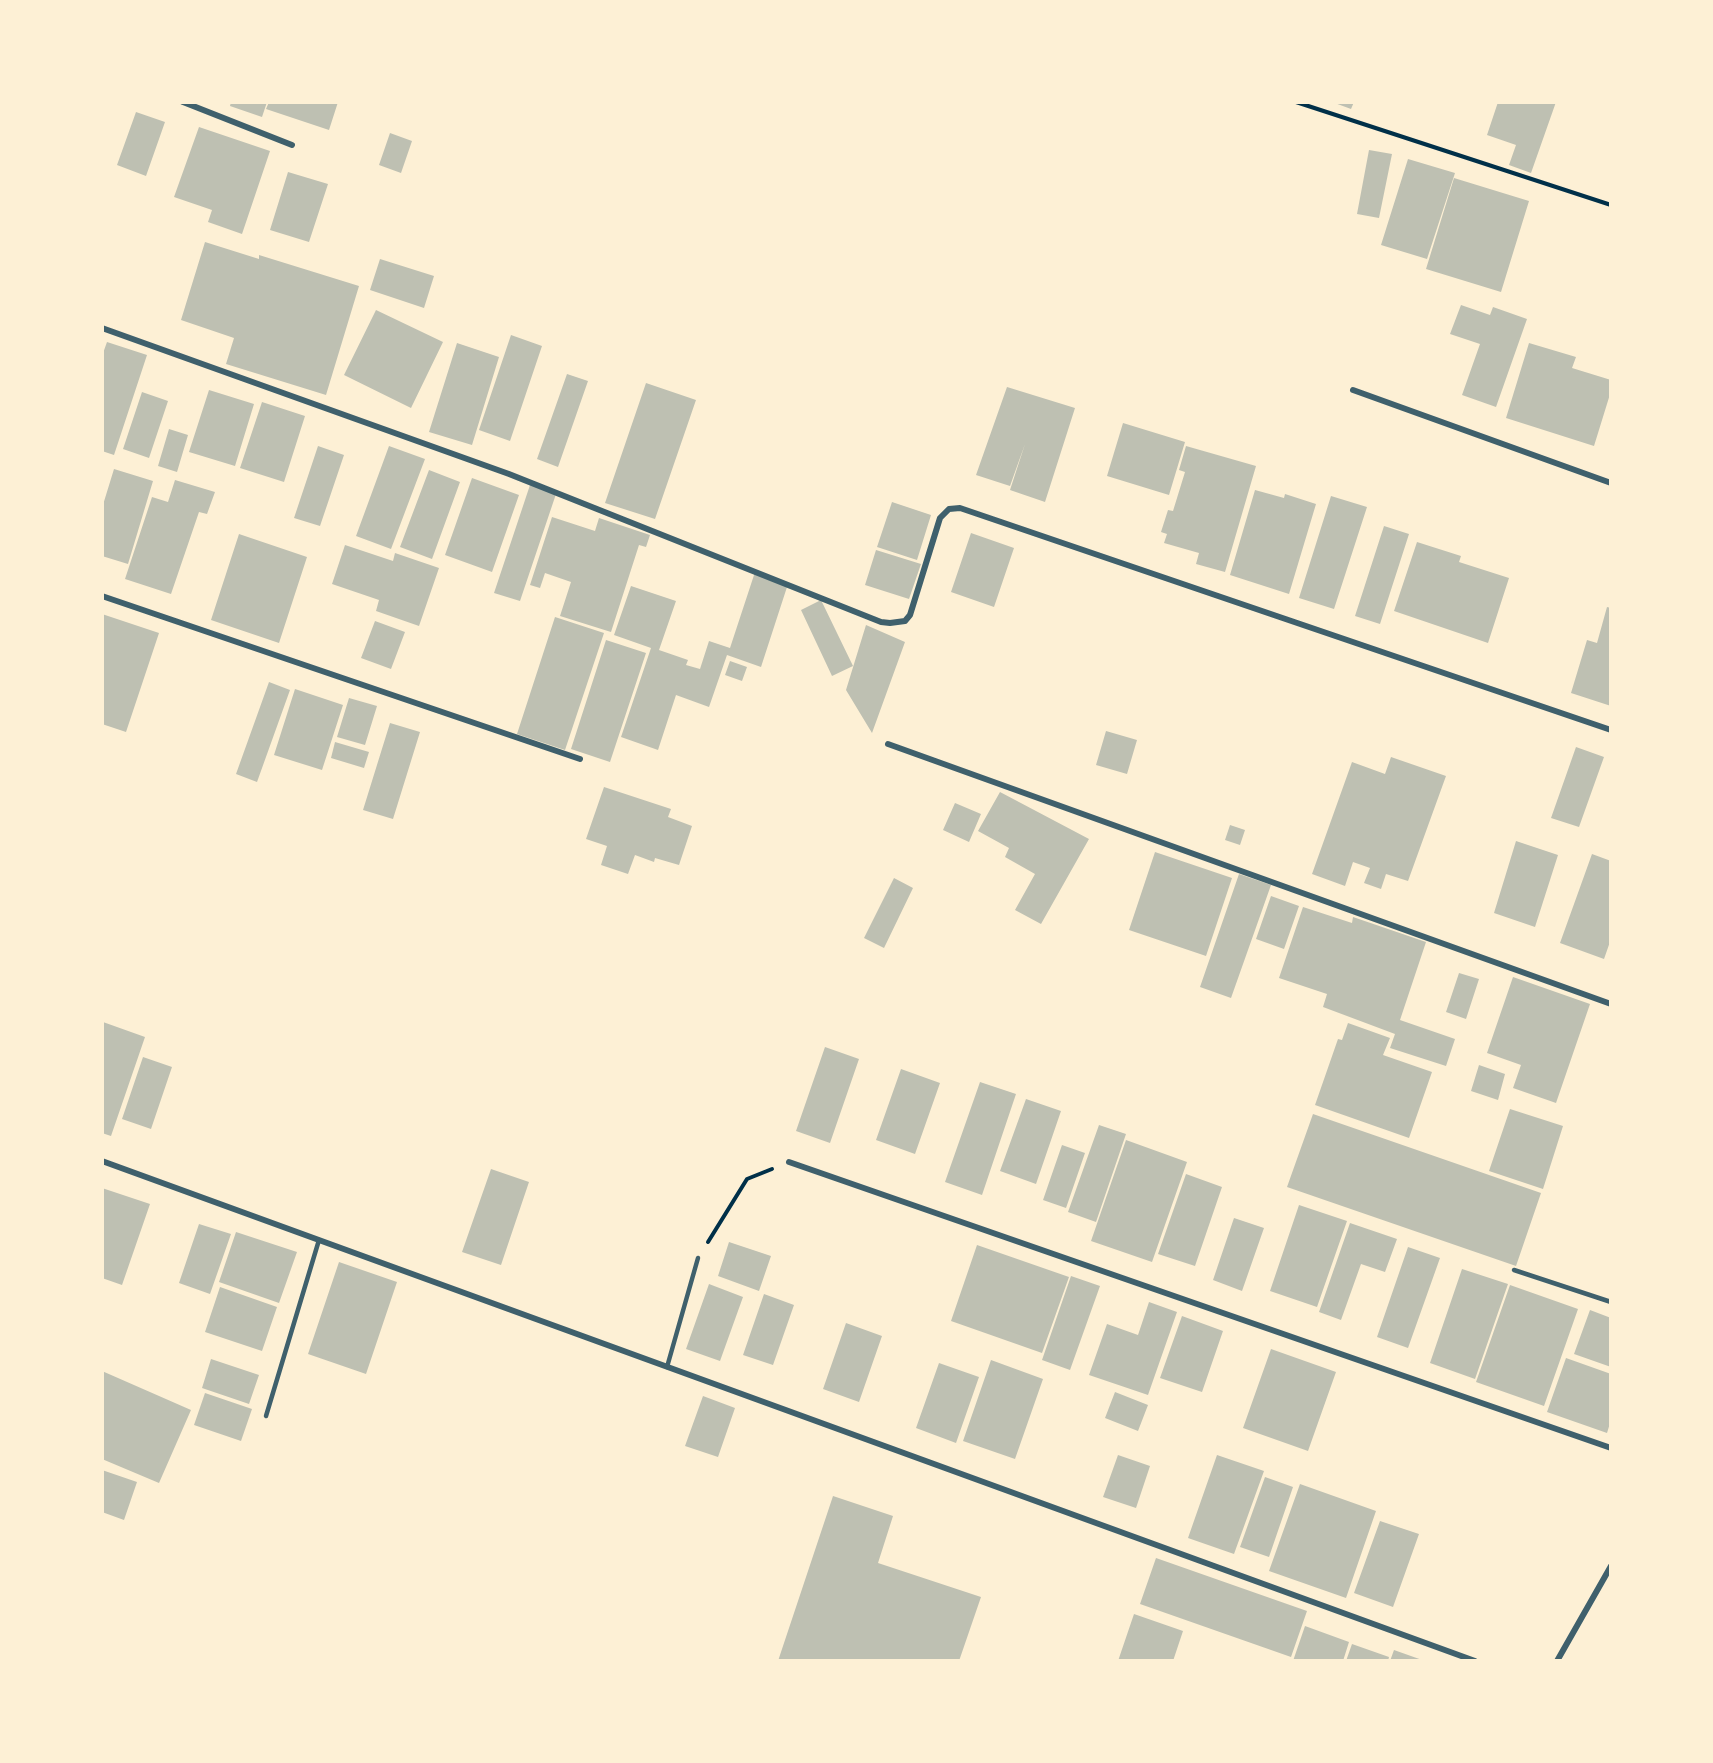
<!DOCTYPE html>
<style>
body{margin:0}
#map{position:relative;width:1713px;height:1763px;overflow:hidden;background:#fdf0d5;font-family:Ubuntu,sans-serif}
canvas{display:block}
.frame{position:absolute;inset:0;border:104px solid #fdf0d5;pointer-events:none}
</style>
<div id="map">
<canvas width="1713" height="1763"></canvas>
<div class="frame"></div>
</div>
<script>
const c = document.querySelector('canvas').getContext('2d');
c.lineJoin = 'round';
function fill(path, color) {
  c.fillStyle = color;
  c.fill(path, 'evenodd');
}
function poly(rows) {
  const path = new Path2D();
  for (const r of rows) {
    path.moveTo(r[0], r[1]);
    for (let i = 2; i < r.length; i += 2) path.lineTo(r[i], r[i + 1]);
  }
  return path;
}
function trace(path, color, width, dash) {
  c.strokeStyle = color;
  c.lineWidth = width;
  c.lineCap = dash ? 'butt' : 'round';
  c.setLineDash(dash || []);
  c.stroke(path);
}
const building = poly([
 [231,102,267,102,262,117,230,106],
 [269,102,338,102,329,130,266,109],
 [1332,102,1354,102,1351,109],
 [1498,102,1556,102,1531,173,1509,165,1516,145,1487,135],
 [136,112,165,122,146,176,117,165],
 [199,127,270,151,242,234,208,222,212,210,174,197],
 [390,133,412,141,401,173,379,165],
 [1369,150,1392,154,1379,218,1357,214],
 [1408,159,1455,173,1427,259,1381,245],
 [288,172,328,184,309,242,270,230],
 [1454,178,1529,201,1501,292,1426,269],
 [205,242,259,259,259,255,359,286,326,395,226,364,234,338,181,320],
 [380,259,434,276,424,308,370,290],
 [1461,305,1490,315,1493,307,1527,319,1496,407,1462,395,1480,344,1450,334],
 [376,310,443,342,411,408,344,375],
 [511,335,542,346,510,441,479,430],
 [107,342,147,355,114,455,102,451,102,356],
 [457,343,499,357,472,445,429,432],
 [1529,343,1576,357,1572,368,1611,380,1611,391,1594,446,1506,418],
 [567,374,588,381,558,467,537,459],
 [646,383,696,400,655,519,605,503],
 [1007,387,1075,408,1045,502,1010,490,1025,444,1010,486,976,475],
 [209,390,254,404,235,466,189,452],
 [142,392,168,401,149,458,123,449],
 [262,402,305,416,284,482,240,468],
 [1123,423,1185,442,1169,495,1107,476],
 [169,429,188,435,177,472,158,466],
 [318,446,344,455,320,526,294,518],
 [389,446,425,459,391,549,356,536],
 [1186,446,1256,466,1225,572,1196,564,1199,553,1164,543,1167,534,1161,532,1168,510,1173,511,1185,472,1179,470],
 [114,469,153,481,128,564,102,556,102,508],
 [429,470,460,482,432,559,400,547],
 [472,478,519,495,492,572,445,555],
 [175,480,215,492,207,514,199,512,171,594,125,579,152,497,168,502],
 [530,485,556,494,520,601,494,593],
 [1255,490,1284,498,1285,494,1316,504,1289,594,1230,575],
 [1331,496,1367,507,1334,609,1299,598],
 [892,502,931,515,917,560,877,547],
 [552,517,595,531,599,518,650,535,646,547,639,545,611,632,560,616,571,582,545,573,540,588,530,585],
 [1384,526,1409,534,1380,624,1355,616],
 [971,533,1014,548,994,607,951,592],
 [239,534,307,557,279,643,211,620],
 [1417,542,1461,556,1459,562,1509,578,1488,643,1394,611],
 [345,545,393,561,395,553,439,568,419,626,376,611,379,600,332,584],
 [876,550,921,564,909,599,865,585],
 [755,572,787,587,761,667,727,655,709,707,676,695,658,750,621,737,651,648,614,635,631,586,676,601,659,650,688,660,686,665,700,669,709,641,730,648],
 [821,600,853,666,832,676,801,610],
 [1607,607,1611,608,1611,706,1571,693,1587,640,1597,643],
 [102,614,159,633,126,732,102,724],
 [555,617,604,633,565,750,517,734],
 [375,621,405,632,391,669,361,658],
 [866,625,905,642,872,733,846,690],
 [606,640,646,653,610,762,571,749],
 [730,661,747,667,742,681,725,675],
 [269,682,290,690,257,782,236,774],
 [295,689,343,705,322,770,274,755],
 [349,698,377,706,365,745,337,737],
 [390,723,420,732,393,819,363,810],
 [1106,731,1137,740,1127,774,1096,765],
 [335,742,369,752,364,768,331,758],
 [1576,747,1604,757,1579,827,1551,818],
 [1391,757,1446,776,1408,881,1386,874,1381,889,1364,883,1370,868,1353,862,1345,886,1312,874,1352,762,1385,774],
 [604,787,671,809,668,817,692,826,679,865,655,858,654,862,635,855,628,874,601,865,607,846,586,839],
 [1000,792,1089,839,1041,924,1015,910,1035,874,1005,857,1009,848,978,831],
 [955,803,981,814,969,842,943,830],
 [1230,825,1245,830,1240,845,1225,840],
 [1516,841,1558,855,1535,927,1494,913],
 [1155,852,1232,878,1206,956,1129,930],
 [1592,854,1611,861,1611,939,1604,959,1560,943],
 [1239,874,1271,885,1231,998,1200,987],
 [894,878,913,888,884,948,864,938],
 [1271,896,1299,906,1284,949,1256,939],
 [1303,907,1352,923,1353,917,1426,942,1400,1020,1455,1039,1446,1066,1390,1048,1395,1034,1323,1007,1327,994,1279,978],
 [1459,973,1479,979,1466,1019,1446,1012],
 [1513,977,1590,1004,1556,1103,1513,1088,1521,1065,1487,1053],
 [103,1022,145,1037,111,1136,102,1133],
 [1348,1023,1390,1038,1383,1055,1432,1072,1409,1138,1315,1105,1338,1039,1342,1040],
 [825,1047,859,1059,830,1143,796,1131],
 [143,1057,172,1067,151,1129,122,1119],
 [1479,1065,1505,1074,1498,1100,1471,1091],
 [901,1069,940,1083,915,1154,876,1140],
 [980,1082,1016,1094,982,1195,945,1182],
 [1026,1099,1061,1111,1036,1184,1000,1171],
 [1510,1109,1563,1126,1543,1189,1489,1171],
 [1313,1114,1541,1193,1516,1266,1287,1187],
 [1099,1125,1126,1134,1096,1222,1068,1212],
 [1126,1140,1187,1162,1152,1262,1091,1241],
 [1062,1145,1085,1153,1066,1208,1043,1200],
 [491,1169,529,1182,501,1265,462,1252],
 [1186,1174,1222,1187,1195,1266,1158,1254],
 [102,1188,150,1204,122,1285,102,1278],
 [1299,1205,1347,1221,1317,1307,1270,1291],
 [1234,1218,1264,1228,1242,1291,1213,1280],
 [1350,1223,1397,1239,1385,1272,1361,1264,1341,1320,1319,1312],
 [199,1224,231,1234,210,1294,179,1283],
 [236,1232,297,1252,279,1303,219,1282],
 [729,1242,771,1256,759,1291,718,1276],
 [977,1245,1069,1277,1042,1353,951,1321],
 [1408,1247,1440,1258,1408,1348,1377,1337],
 [339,1262,397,1282,366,1374,308,1354],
 [1462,1269,1508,1284,1475,1379,1430,1363],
 [1071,1276,1100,1286,1070,1370,1042,1360],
 [709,1284,743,1297,720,1361,686,1349],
 [1510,1285,1578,1309,1544,1406,1476,1382],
 [220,1287,277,1307,262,1351,205,1332],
 [764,1294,794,1305,773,1365,743,1355],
 [1149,1302,1177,1312,1148,1395,1089,1375,1107,1324,1138,1335],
 [1590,1310,1611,1318,1611,1367,1574,1354],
 [1182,1316,1223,1331,1202,1392,1160,1378],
 [846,1323,882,1336,859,1402,823,1389],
 [1271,1349,1336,1372,1308,1451,1243,1428],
 [1566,1358,1611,1374,1611,1420,1607,1433,1547,1412],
 [211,1359,259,1375,249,1404,202,1388],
 [991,1360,1043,1379,1015,1459,963,1441],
 [939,1363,979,1377,956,1443,916,1428],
 [102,1371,191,1410,159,1483,102,1459],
 [1115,1392,1148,1405,1138,1431,1105,1418],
 [205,1393,252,1409,241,1441,194,1425],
 [703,1396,735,1408,718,1457,685,1446],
 [1118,1455,1150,1466,1136,1508,1103,1497],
 [1217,1455,1264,1471,1234,1554,1188,1538],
 [102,1470,137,1482,124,1520,102,1512],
 [1265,1477,1293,1487,1269,1557,1240,1547],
 [1300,1484,1376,1511,1346,1598,1269,1571],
 [833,1496,893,1516,878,1563,981,1597,959,1661,778,1661],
 [1380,1521,1419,1534,1393,1607,1354,1593],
 [1156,1558,1307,1611,1291,1657,1140,1604],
 [1134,1614,1183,1631,1173,1661,1118,1661],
 [1305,1626,1349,1642,1343,1661,1293,1661],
 [1352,1644,1389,1657,1388,1661,1346,1661],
 [1394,1650,1425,1661,1390,1661]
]);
const path = poly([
 [1296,102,1611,205],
 [708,1242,747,1179,772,1169]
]);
const service = poly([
 [1514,1270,1611,1302],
 [667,1367,698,1258],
 [266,1416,319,1240]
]);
const minor = poly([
 [183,102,292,145],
 [102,328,509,474,881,622,890,623,905,621,910,615,940,518,949,509,960,508,1611,730],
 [1353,390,1611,483],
 [102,596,580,759],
 [888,744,1611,1004],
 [102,1161,1475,1661],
 [789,1162,1611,1448],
 [1557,1661,1611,1566]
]);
fill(building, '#bec0b2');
trace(path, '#003049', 4);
trace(service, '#3f606c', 4.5);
trace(minor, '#3f606c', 6);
</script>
